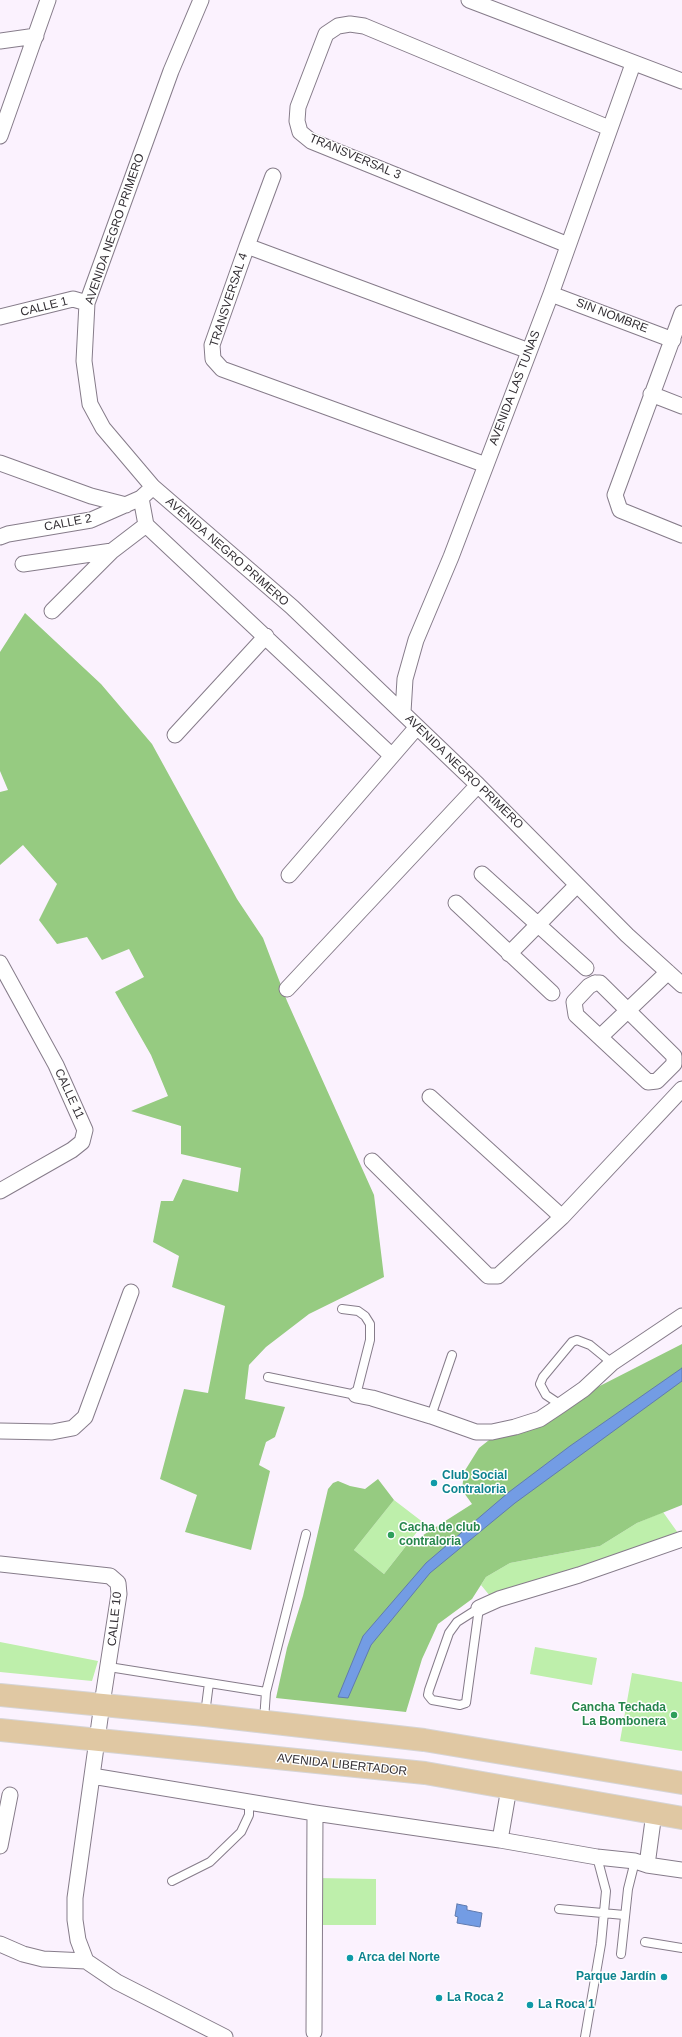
<!DOCTYPE html>
<meta charset="utf-8">
<style>
body{margin:0}
canvas{display:block;background:#fbf2fe}
</style>
<canvas width="682" height="2037"></canvas>
<script>
const c = document.querySelector('canvas').getContext('2d');
c.lineJoin = 'round';
function fill(path, color) {
  c.fillStyle = color;
  c.fill(path, 'evenodd');
}
function poly(rows) {
  const path = new Path2D();
  for (const r of rows) {
    path.moveTo(r[0], r[1]);
    for (let i = 2; i < r.length; i += 2) path.lineTo(r[i], r[i + 1]);
  }
  return path;
}
function trace(path, color, width, dash) {
  c.strokeStyle = color;
  c.lineWidth = width;
  c.lineCap = dash ? 'butt' : 'round';
  c.setLineDash(dash || []);
  c.stroke(path);
}
function write(font, color, halo, rows, align = 'center') {
  c.font = font + ' Helvetica,sans-serif';
  c.lineWidth = 3;
  c.setLineDash([]);
  c.textBaseline = 'middle';
  c.strokeStyle = halo;
  c.fillStyle = color;
  for (const [text, x, y, turn = 0] of rows) {
    c.save();
    c.translate(x, y);
    c.rotate((+turn || 0) * Math.PI / 180);
    c.textAlign = isNaN(turn) ? turn : align;
    if (halo) c.strokeText(text, 0, 0);
    c.fillText(text, 0, 0);
    c.restore();
  }
}
const green = poly([
 [394,1500,424,1523,384,1574,354,1550],
 [663,1512,678,1533,643,1548,490,1596,481,1585,486,1577,510,1563,600,1546,637,1523],
 [0,1642,98,1661,92,1681,0,1672],
 [535,1647,597,1658,592,1685,530,1674],
 [632,1673,682,1682,682,1751,620,1741],
 [316,1878,376,1879,376,1925,316,1925]
]);
const forest = poly([
 [25,613,101,684,152,744,237,899,263,938,287,1001,374,1195,384,1277,309,1314,266,1347,249,1365,245,1399,285,1407,275,1437,266,1442,259,1465,270,1471,251,1550,185,1532,197,1495,160,1479,184,1389,208,1393,225,1306,172,1287,179,1256,153,1242,161,1201,173,1201,183,1179,238,1192,241,1168,181,1154,181,1126,131,1111,168,1096,151,1055,115,992,144,977,129,949,102,960,87,937,57,944,39,920,57,884,23,845,0,865,0,792,8,790,0,771,0,652],
 [682,1344,682,1505,637,1523,600,1546,510,1563,486,1577,472,1599,438,1624,422,1659,406,1712,276,1698,287,1648,303,1596,328,1489,333,1483,338,1481,350,1486,365,1489,378,1479,394,1500,354,1550,384,1574,406,1546,472,1504,462,1490,464,1472,479,1448,503,1429,588,1392]
]);
const water = poly([
 [682,1368,682,1381,515,1503,430,1573,371,1645,348,1698,338,1697,363,1636,426,1563,509,1492,570,1446,682,1368],
 [457,1904,467,1906,467,1910,482,1913,480,1927,457,1923,458,1917,455,1916,457,1904]
]);
const service = poly([
 [268,1377,356,1395,370,1340,370,1324,365,1316,358,1311,342,1309],
 [561,1405,546,1395,540,1384,543,1377,572,1342,577,1340,590,1345,612,1363],
 [431,1416,452,1355],
 [479,1608,466,1703,460,1705,432,1700,428,1695,429,1690,449,1633,457,1622,479,1608],
 [109,1667,266,1692],
 [205,1714,209,1683],
 [264,1720,266,1692,306,1534],
 [172,1881,210,1862,241,1832,249,1815,249,1803],
 [559,1909,624,1915],
 [645,1942,682,1948],
 [621,1954,628,1889,635,1861],
 [585,2037,601,1944,606,1891,597,1857]
]);
const minor = poly([
 [201,0,171,71,87,303,84,361,90,404,103,428,153,487,292,607,478,785,627,935,682,985],
 [469,0,682,81],
 [0,41,36,36],
 [0,136,48,0],
 [568,245,311,141,300,132,297,121,298,107,326,34,338,26,350,24,364,26,609,128],
 [247,246,273,176],
 [551,294,673,340],
 [682,313,615,495,620,510,682,535],
 [0,317,73,299,87,303],
 [651,394,682,406],
 [0,463,91,496,126,505],
 [486,465,222,369,213,359,212,345,247,246,529,351],
 [146,525,392,756],
 [0,537,8,534,91,520,141,498,153,487],
 [23,564,112,551],
 [52,611,112,551,146,525,141,498],
 [403,712,405,679,416,640,451,557,551,294,633,64],
 [175,735,266,636],
 [482,874,586,968],
 [289,875,417,727],
 [456,903,552,993],
 [509,954,577,885],
 [0,963,56,1065,85,1130,82,1142,72,1150,0,1191],
 [595,983,600,983,674,1056,674,1064,657,1081,648,1082,576,1015,574,1002,589,986,595,983],
 [287,989,478,785],
 [600,1037,668,972],
 [430,1097,562,1217],
 [372,1161,488,1276,498,1276,562,1217,682,1089],
 [356,1395,372,1398,431,1416,476,1432,492,1432,515,1427,540,1419,561,1405,584,1389,612,1363,682,1316],
 [0,1431,52,1432,73,1428,85,1417,131,1292],
 [0,1564,110,1576,118,1583,119,1594,102,1704,75,1898,75,1920,78,1940,86,1961,117,1982,225,2037],
 [479,1608,499,1599,579,1575,682,1539],
 [92,1776,315,1813,500,1840,597,1857,635,1861,647,1865,682,1870],
 [500,1840,509,1788],
 [0,1846,10,1795],
 [647,1865,654,1813],
 [0,1944,23,1954,43,1959,86,1961],
 [314,2032,315,1813]
]);
const primary = poly([
 [0,1695,205,1715,424,1740,682,1783],
 [0,1730,425,1773,682,1818]
]);
const markers = [
 [434,1483,4,"#0f9aa8"],
 [391,1535,4,"#2e9e5b"],
 [674,1715,4,"#2e9e5b"],
 [350,1958,4,"#0f9aa8"],
 [664,1977,4,"#0f9aa8"],
 [439,1998,4,"#0f9aa8"],
 [530,2005,4,"#0f9aa8"]
];
const streetNames = [
 ["TRANSVERSAL 3",355,157,23],
 ["AVENIDA NEGRO PRIMERO",115,229,-71],
 ["TRANSVERSAL 4",229,300,-72],
 ["CALLE 1",44,307,-14],
 ["SIN NOMBRE",612,316,21],
 ["AVENIDA LAS TUNAS",515,388,-69],
 ["CALLE 2",68,523,-11],
 ["AVENIDA NEGRO PRIMERO",227,552,41],
 ["AVENIDA NEGRO PRIMERO",464,772,44],
 ["CALLE 11",69,1094,65],
 ["CALLE 10",115,1619,-84],
 ["AVENIDA LIBERTADOR",342,1765,6]
];
const cultureNames = [
 ["Club Social",442,1476],
 ["Contraloria",442,1490],
 ["Arca del Norte",358,1958],
 ["Parque Jardín",656,1977,"right"],
 ["La Roca 2",447,1998],
 ["La Roca 1",538,2005]
];
const leisureNames = [
 ["Cacha de club",399,1528],
 ["contraloria",399,1542],
 ["Cancha Techada",666,1708,"right"],
 ["La Bombonera",666,1722,"right"]
];
fill(green, '#beefab');
fill(forest, '#96cb81');
fill(water, '#739ce4');
trace(water, '#607baf', 1);
trace(service, '#867c8a', 10);
trace(minor, '#867c8a', 17);
trace(primary, '#d6d5d6', 24);
trace(service, '#fff', 8);
trace(minor, '#fff', 15);
trace(primary, '#e0c8a3', 22);
for (const [x, y, r, color] of markers) {
  const dot = new Path2D();
  dot.arc(x, y, r, 0, 2 * Math.PI);
  c.fillStyle = color;
  c.fill(dot);
  trace(dot, '#fff', 1.5);
}
write('12px', '#332f34', '#fff', streetNames);
write('bold 12px', '#0d838f', '#fff', cultureNames, 'left');
write('bold 12px', '#27864d', '#fff', leisureNames, 'left');
</script>
